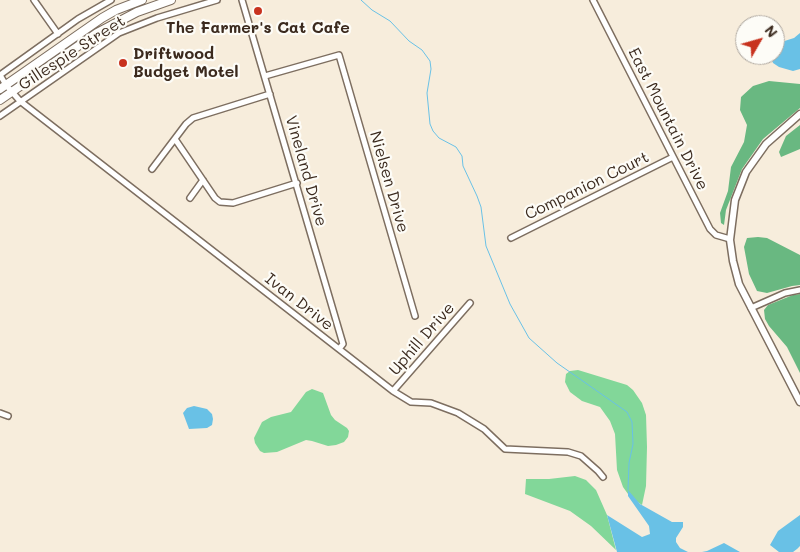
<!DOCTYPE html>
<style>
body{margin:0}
#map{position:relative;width:800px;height:552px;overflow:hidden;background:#f7eddc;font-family:Mali,sans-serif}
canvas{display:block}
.north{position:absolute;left:735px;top:15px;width:50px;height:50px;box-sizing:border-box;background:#fdfcf7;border:1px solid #afa8a0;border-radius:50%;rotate:52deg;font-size:14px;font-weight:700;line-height:20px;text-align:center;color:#3b2a1e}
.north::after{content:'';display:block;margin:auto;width:18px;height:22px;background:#c8321e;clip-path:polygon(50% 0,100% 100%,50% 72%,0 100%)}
</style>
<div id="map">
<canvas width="800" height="552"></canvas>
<div class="north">N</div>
</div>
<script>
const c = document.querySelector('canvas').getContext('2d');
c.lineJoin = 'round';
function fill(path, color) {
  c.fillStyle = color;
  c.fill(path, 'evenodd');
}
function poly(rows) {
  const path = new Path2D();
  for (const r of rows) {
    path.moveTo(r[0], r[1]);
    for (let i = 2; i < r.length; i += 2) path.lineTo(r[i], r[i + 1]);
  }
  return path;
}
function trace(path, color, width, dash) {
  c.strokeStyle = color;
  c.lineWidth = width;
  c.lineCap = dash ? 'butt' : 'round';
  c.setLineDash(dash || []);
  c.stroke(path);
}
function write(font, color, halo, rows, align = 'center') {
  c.font = font + ' Mali,sans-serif';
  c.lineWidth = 4.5;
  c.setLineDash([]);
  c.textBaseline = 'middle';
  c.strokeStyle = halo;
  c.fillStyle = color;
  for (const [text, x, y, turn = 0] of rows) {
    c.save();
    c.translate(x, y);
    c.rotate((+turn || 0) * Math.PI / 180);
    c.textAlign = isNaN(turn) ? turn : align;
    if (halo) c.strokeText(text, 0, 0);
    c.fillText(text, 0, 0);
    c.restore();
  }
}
const green = poly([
 [578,370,627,385,633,390,642,403,646,415,647,447,646,486,642,505,636,501,628,491,628,494,623,487,617,470,615,434,610,421,600,407,582,401,570,392,565,382,566,374,570,371],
 [312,389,323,393,331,415,335,420,347,428,349,431,348,437,344,442,336,445,328,446,312,441,306,440,277,452,264,453,260,451,255,443,254,438,262,422,271,417,291,412,306,392],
 [575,476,586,480,596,490,607,515,616,550,591,526,570,511,525,494,526,479,549,479]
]);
const forest = poly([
 [769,81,800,84,800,108,763,139,742,169,726,210,724,225,721,223,720,213,728,191,731,167,744,142,747,125,740,110,741,97,753,86],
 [800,125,800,149,781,157,779,152,786,136],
 [758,237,767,238,800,255,800,285,792,286,767,293,757,291,749,274,744,247,747,238],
 [800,294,800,373,787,347,769,326,765,319,764,310,768,305,793,295]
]);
const water = poly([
 [800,33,800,69,793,71,779,67,773,63,770,55,775,55,775,44,794,38],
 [194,406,207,409,212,414,213,419,212,425,207,428,189,429,183,413,187,408],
 [628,490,640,504,672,522,683,522,683,527,676,538,676,542,680,548,688,552,617,552,607,515,642,537,650,534,649,526,628,496],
 [800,515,800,546,797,549,793,552,779,552,770,545,778,531],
 [724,543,740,552,702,552,707,551]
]);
const stream = poly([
 [361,0,372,10,390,21,409,41,422,50,430,61,431,69,427,93,430,124,433,131,439,138,456,147,462,156,463,166,477,196,481,207,486,246,510,304,529,338,557,363,627,412,632,422,633,444,629,463,628,490]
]);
const minor = poly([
 [34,0,58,34],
 [111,0,78,19,0,75,6,85,20,101,393,391,411,402,431,403,458,413,484,429,505,449,568,452,581,456,598,471,603,477],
 [242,0,343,344,339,349],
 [593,0,710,229,716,235,730,239],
 [265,76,339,55,415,316],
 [0,116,119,33,157,18,217,0],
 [175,139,215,198,220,202,233,203,297,183],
 [152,169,186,124,193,118,270,94],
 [190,198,203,180],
 [511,238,673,157],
 [751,308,785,293,800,290],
 [393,391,470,303],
 [0,413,8,416]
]);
const major = poly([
 [800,114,766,144,746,172,735,200,730,240,733,261,739,284,800,402]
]);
const highway = poly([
 [0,89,102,18,116,10,142,0],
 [0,100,97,33,137,12,171,0]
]);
const markers = [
 [258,11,5,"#c8321e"],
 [123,63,5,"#c8321e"]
];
const poiNames = [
 ["The Farmer's Cat Cafe",258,28],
 ["Driftwood",133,54,"left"],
 ["Budget Motel",133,72,"left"]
];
const streetNames = [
 ["Gillespie Street",72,53,-33],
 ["East Mountain Drive",668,119,63],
 ["Vineland Drive",306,171,74],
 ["Nielsen Drive",389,182,74],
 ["Companion Court",587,186,-26],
 ["Ivan Drive",299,302,38],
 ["Uphill Drive",422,339,-49]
];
fill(green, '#82d799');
fill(forest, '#69b881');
fill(water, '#69c1e6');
trace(stream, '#69c1e6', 1);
trace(minor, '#7d6e60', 8);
trace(major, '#7d6e60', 9);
trace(highway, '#7d6e60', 10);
trace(minor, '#fff', 5);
trace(major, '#fff', 6);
trace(highway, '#fff', 8);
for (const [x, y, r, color] of markers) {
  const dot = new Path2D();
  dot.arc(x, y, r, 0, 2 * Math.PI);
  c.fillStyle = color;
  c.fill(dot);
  trace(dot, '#fdfcf7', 2);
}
write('bold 16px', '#3b2a1e', '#fdfcf7', poiNames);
write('16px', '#3b2a1e', '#fdfcf7', streetNames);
</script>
